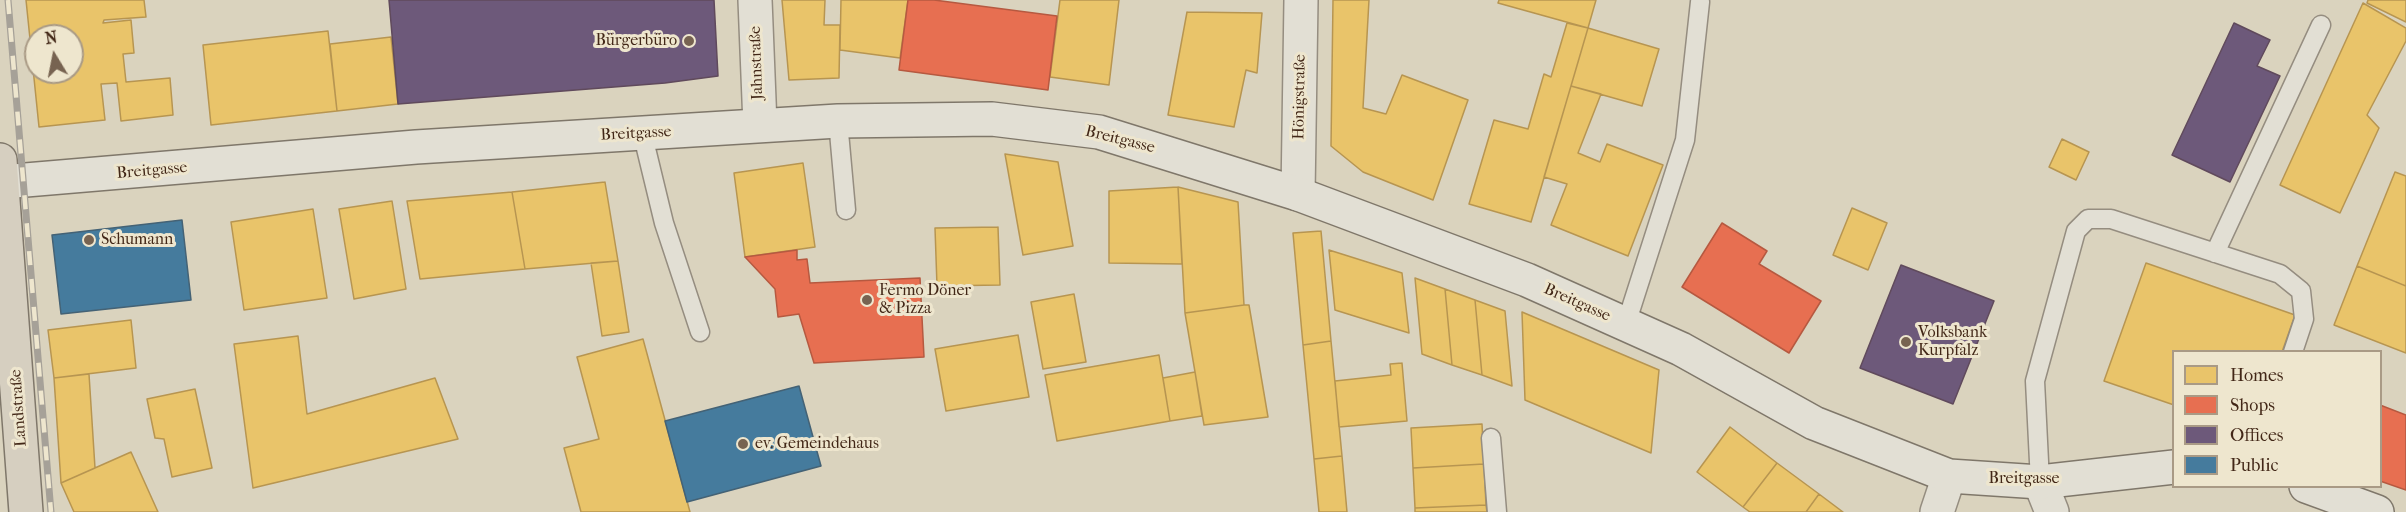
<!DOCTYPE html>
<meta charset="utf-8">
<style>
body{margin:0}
#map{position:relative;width:2406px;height:512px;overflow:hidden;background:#dad3be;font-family:"IM FELL French Canon",serif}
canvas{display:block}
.legend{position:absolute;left:2172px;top:350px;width:210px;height:138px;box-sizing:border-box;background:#eee6ce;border:2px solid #a99a85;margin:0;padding:8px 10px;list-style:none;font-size:18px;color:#422717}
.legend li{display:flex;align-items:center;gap:12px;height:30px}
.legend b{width:30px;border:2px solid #a99a85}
.north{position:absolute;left:24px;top:24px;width:60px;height:60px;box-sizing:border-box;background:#eee6ce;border:2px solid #a99a85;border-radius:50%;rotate:350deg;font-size:16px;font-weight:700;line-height:24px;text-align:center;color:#422717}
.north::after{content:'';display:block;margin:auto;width:21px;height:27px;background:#776351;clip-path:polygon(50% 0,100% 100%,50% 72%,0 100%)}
</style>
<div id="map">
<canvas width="2406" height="512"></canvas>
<ul class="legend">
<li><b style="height:16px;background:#e9c46a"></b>Homes</li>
<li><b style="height:16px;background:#e76f51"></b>Shops</li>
<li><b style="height:16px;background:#6d597a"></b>Offices</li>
<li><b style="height:16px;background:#457b9d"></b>Public</li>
</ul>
<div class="north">N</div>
</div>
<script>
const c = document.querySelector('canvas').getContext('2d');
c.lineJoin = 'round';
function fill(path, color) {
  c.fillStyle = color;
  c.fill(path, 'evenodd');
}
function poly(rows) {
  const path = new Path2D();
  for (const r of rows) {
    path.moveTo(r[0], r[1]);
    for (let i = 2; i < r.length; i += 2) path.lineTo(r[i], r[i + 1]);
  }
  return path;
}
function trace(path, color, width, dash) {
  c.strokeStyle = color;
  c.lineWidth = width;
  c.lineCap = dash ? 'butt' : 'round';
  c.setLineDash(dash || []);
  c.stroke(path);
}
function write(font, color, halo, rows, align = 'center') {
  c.font = font + ' "IM FELL French Canon",serif';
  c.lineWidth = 6;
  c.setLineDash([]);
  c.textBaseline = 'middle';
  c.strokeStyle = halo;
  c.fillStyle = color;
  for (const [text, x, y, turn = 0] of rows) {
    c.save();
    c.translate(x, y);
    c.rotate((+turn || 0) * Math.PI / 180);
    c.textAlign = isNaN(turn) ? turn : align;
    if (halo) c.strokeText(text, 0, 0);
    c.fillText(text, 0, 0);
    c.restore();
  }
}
const homes = poly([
 [26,0,144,0,146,17,104,20,103,23,131,20,134,53,123,54,126,82,170,78,173,115,121,121,117,83,101,84,105,120,39,127,26,0],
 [36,36,72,36,72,72,36,72,36,36],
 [782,0,825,0,824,25,840,25,839,78,789,80,782,0],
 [841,0,908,0,900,58,840,50,841,0],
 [1060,0,1119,0,1109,85,1050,77,1060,0],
 [1333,0,1369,0,1363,108,1386,114,1402,75,1468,100,1433,200,1363,172,1331,146,1333,0],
 [1499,0,1596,0,1588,28,1498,3,1499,0],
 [2368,0,2406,0,2406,22,2367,3,2368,0],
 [2363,3,2406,28,2406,41,2367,115,2379,128,2340,213,2280,185,2363,3],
 [1187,12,1262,13,1257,73,1246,70,1234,127,1168,115,1187,12],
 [1567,23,1588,28,1531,222,1469,204,1494,120,1528,129,1544,74,1551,77,1567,23],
 [1588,28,1659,49,1642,106,1571,86,1588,28],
 [328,31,337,111,211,125,203,45,328,31],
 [391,37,398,104,337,111,330,44,391,37],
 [1571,86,1601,94,1578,153,1600,162,1607,144,1663,165,1628,256,1551,225,1567,184,1544,177,1571,86],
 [2062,139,2089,152,2076,180,2049,167,2062,139],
 [1005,154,1058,162,1073,246,1023,255,1005,154],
 [803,163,815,247,745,257,734,173,803,163],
 [2395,172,2406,176,2406,286,2357,266,2395,172],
 [605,182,618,261,525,269,512,192,605,182],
 [1178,187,1182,264,1109,263,1109,191,1178,187],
 [1178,187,1238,202,1244,305,1185,313,1178,187],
 [512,192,525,269,420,279,407,201,512,192],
 [392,201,406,289,354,299,339,209,392,201],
 [1852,208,1887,223,1868,270,1833,255,1852,208],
 [313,209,327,298,244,310,231,222,313,209],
 [998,227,1000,285,937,286,935,228,998,227],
 [1321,231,1331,341,1303,345,1293,233,1321,231],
 [1329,250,1402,273,1409,333,1335,310,1329,250],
 [618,261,629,332,602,336,591,263,618,261],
 [2146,263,2295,315,2282,352,2174,352,2174,405,2104,381,2146,263],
 [2357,266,2406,286,2406,353,2334,325,2357,266],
 [1415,278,1445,289,1452,365,1422,354,1415,278],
 [1445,289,1475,300,1482,375,1452,365,1445,289],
 [1074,294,1086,362,1043,369,1031,302,1074,294],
 [1475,300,1505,311,1512,386,1482,375,1475,300],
 [1244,305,1249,305,1268,417,1204,425,1185,313,1244,305],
 [1522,312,1659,370,1651,453,1525,400,1522,312],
 [131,320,136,368,54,378,48,330,131,320],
 [1018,335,1029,397,946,411,935,349,1018,335],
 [298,336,307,414,435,378,458,439,253,488,234,344,298,336],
 [643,339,690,512,581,512,564,448,599,439,577,357,643,339],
 [1331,341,1342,456,1314,459,1303,345,1331,341],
 [1159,355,1170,421,1057,441,1045,375,1159,355],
 [1402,363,1407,421,1339,427,1335,381,1391,375,1390,364,1402,363],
 [1195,372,1202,416,1170,421,1163,378,1195,372],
 [89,374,95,468,61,483,54,378,89,374],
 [195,389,212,468,172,477,164,439,155,438,147,399,195,389],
 [1482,424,1484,464,1413,468,1411,428,1482,424],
 [1730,427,1777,463,1743,507,1697,472,1730,427],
 [131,452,158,512,74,512,61,483,131,452],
 [1342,456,1347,512,1319,512,1314,459,1342,456],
 [1777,463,1819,494,1806,512,1750,512,1743,507,1777,463],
 [1484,464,1486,505,1415,508,1413,468,1484,464],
 [1819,494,1843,512,1806,512,1819,494],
 [1486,505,1487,512,1415,512,1415,508,1486,505]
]);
const shops = poly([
 [908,0,934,0,1057,16,1048,90,899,70,908,0],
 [1722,223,1767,251,1759,264,1821,301,1789,353,1682,287,1722,223],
 [797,250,797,260,807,259,810,283,920,278,924,357,814,363,799,314,778,317,775,289,745,257,797,250],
 [2380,405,2406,415,2406,490,2380,481,2380,405]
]);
const offices = poly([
 [389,0,714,0,718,76,665,83,398,104,389,0],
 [2234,23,2270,40,2257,66,2280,76,2230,182,2172,155,2234,23],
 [1901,265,1994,301,1953,404,1860,368,1901,265]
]);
const public = poly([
 [182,220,191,300,61,314,52,235,182,220],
 [799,386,821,466,687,502,665,421,799,386]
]);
const service = poly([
 [838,121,846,210],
 [642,132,664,223,700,332],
 [2215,253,2321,25],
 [1626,324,1685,140,1700,2],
 [1491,438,1497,512],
 [2040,482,2035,381,2076,231,2088,219,2111,219,2280,274,2301,291,2304,319,2293,352]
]);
const minor = poly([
 [755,0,760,125],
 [1298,194,1301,0],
 [2040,482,2052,512],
 [1937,512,1949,476]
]);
const secondary = poly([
 [2,182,416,147,838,121,992,119,1099,132,1298,194,1527,280,1681,349,1814,423,1949,476,2040,482,2174,467],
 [2306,486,2377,512]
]);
const primary = poly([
 [0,160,26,512]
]);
const rail = poly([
 [8,0,51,512]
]);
const markers = [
 [689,41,6,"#776351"],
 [89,240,6,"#776351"],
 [867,300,6,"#776351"],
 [1906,342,6,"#776351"],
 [743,444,6,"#776351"]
];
const poiNames = [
 ["Bürgerbüro",677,41,"right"],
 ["Schumann",101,240],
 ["Fermo Döner",879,291],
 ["& Pizza",879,309],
 ["Volksbank",1918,333],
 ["Kurpfalz",1918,351],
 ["ev. Gemeindehaus",755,444]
];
const streetNames = [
 ["Jahnstraße",757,63,-92],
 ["Hönigstraße",1300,97,-89],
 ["Breitgasse",636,134,-3],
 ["Breitgasse",1120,140,14],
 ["Breitgasse",152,171,-5],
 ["Breitgasse",1577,303,24],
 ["Landstraße",19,408,-94],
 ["Breitgasse",2024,479]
];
fill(homes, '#e9c46a');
trace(homes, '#b79551', 1.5);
fill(shops, '#e76f51');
trace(shops, '#b65940', 1.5);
fill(offices, '#6d597a');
trace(offices, '#604a5c', 1.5);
fill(public, '#457b9d');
trace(public, '#446275', 1.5);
trace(service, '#958d80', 21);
trace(minor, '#958d80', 36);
trace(secondary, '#7f776a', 36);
trace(primary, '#7f776a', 36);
trace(service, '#e2dfd4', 18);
trace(minor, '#e2dfd4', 33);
trace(secondary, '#e2dfd4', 33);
trace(primary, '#d6cfc0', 33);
trace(rail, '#a6a198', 7);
trace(rail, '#eee6ce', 4.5, [14]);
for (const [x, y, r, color] of markers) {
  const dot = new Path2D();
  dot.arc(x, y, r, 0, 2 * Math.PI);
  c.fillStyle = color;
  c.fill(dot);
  trace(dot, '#eee6ce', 2);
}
write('16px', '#422717', '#eee6ce', poiNames, 'left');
write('16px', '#422717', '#eee6ce', streetNames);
</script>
